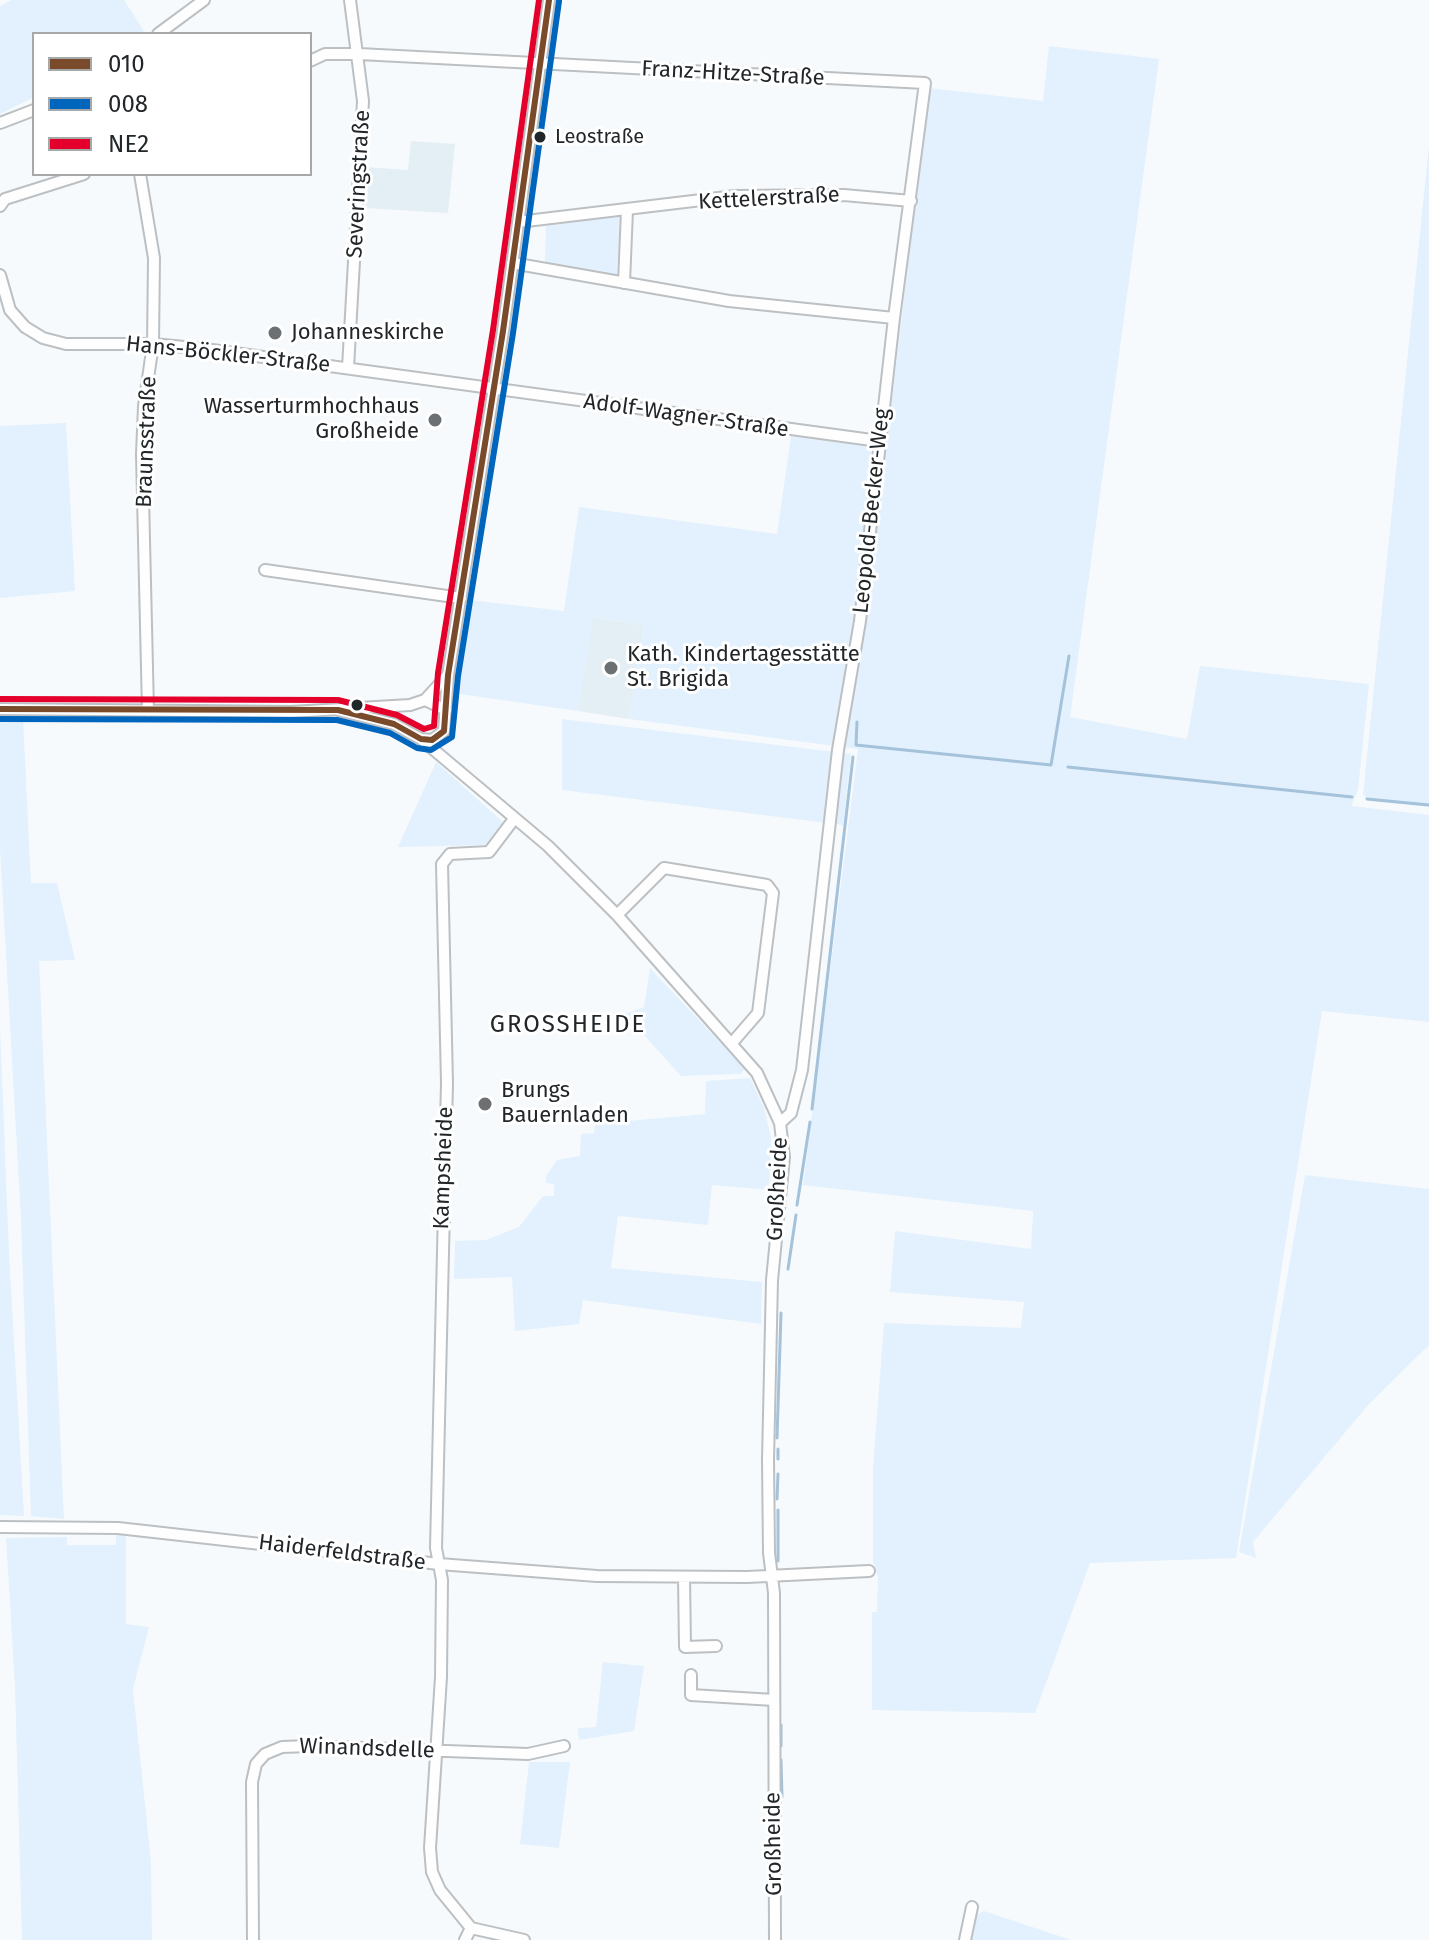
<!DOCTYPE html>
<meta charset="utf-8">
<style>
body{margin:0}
#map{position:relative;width:1429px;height:1940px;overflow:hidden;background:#f7fafc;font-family:"Fira Sans",sans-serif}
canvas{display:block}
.legend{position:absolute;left:32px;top:32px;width:280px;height:144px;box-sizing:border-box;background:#fff;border:2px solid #a6a8a9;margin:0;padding:10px 14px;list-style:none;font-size:24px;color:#212629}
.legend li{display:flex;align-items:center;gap:16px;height:40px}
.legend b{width:40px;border:2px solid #a6a8a9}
</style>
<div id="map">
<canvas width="1429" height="1940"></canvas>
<ul class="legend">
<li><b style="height:10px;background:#7a4b2a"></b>010</li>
<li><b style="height:10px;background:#0065bd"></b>008</li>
<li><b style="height:10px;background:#e4002b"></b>NE2</li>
</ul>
</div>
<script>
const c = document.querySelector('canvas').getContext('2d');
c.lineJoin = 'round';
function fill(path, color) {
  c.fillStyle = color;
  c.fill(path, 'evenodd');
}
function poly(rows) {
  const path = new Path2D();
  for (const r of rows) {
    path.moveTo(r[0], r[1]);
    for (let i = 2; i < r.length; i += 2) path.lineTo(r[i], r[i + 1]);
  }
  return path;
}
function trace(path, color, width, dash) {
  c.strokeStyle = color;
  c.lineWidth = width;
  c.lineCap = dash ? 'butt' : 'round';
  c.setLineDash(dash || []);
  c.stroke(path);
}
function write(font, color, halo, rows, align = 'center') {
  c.font = font + ' "Fira Sans",sans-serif';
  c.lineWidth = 6;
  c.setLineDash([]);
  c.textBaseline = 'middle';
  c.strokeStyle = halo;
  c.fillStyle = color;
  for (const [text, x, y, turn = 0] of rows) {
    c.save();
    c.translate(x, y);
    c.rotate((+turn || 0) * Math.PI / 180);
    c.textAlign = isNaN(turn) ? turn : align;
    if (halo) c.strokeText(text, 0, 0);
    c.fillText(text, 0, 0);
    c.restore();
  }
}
const built = poly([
 [411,141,455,144,448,213,364,208,366,167,408,170],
 [593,617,644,625,629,719,578,711]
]);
const green = poly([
 [11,0,124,0,144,31,139,34,34,34,34,97,0,114,0,6],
 [1049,46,1159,59,1070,717,1187,739,1200,666,1369,684,1358,790,1351,806,1429,815,1429,1022,1322,1011,1236,1558,1090,1563,1035,1713,872,1710,872,1612,877,1612,878,1577,873,1561,873,1468,884,1323,1021,1328,1024,1302,890,1292,895,1231,1031,1249,1033,1211,803,1185,858,749,629,719,644,625,594,617,578,711,460,694,457,690,470,600,564,611,579,507,777,534,791,436,886,449,929,88,1043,101],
 [1429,145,1429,807,1370,801,1363,795],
 [620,216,617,275,545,264,546,226],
 [66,423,75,591,0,598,0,426],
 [0,716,23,718,31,883,57,883,75,960,39,961,64,1519,31,1516,21,1219,0,849],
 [562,719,851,754,843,825,562,790],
 [436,762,503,822,485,845,398,847],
 [650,968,745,1069,740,1074,681,1076,625,1014,644,1007],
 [0,1025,9,1253,24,1516,0,1515],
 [750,1078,764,1107,771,1138,769,1190,712,1185,708,1225,618,1216,611,1268,762,1282,761,1324,583,1300,579,1324,515,1331,512,1277,454,1279,455,1241,486,1240,519,1227,543,1196,554,1196,554,1184,546,1183,546,1176,557,1160,580,1156,581,1134,594,1133,595,1124,705,1114,706,1081],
 [1305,1175,1429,1189,1429,1345,1369,1404,1253,1542,1256,1558,1239,1552],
 [126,1521,126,1624,149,1627,133,1689,151,1862,152,1940,22,1940,15,1686,6,1538,67,1537,67,1545,116,1545,116,1533],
 [603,1662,644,1666,634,1731,579,1740,578,1728,596,1727],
 [529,1762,570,1762,559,1848,520,1844],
 [984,1911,1071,1940,970,1940,975,1916]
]);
const stream = poly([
 [857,722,856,745,1051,765,1069,656],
 [1068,767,1352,797],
 [1367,799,1429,805],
 [812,1109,853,757],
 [797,1205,810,1122],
 [788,1269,796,1215],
 [777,1438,781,1313],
 [778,1449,778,1459],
 [777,1499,778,1474],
 [778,1510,778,1561],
 [781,1725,781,1746],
 [781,1760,782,1797]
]);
const minor = poly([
 [158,34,204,0],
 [310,61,325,54,359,54,925,83,894,318,860,621,838,750,802,1070,791,1113,780,1123],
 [0,123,34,110],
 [140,174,154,258,153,344,144,406,142,454,148,711],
 [0,206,5,199,84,174],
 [518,222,735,196,844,195,911,201],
 [512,263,729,301,894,318],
 [0,275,10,310,25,327,43,338,66,344,153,344,205,349,879,441],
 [624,283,627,210],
 [348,368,363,101,350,0],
 [265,570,461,598],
 [425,700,447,676],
 [0,709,291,712,410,705,425,700,446,710],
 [338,710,394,724,421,739,432,740,444,731,448,675,503,331,549,0],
 [421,739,548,846,617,915,757,1073,780,1123,784,1157,772,1280,768,1460,769,1553,774,1593,775,1940],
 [514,819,489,852,450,854,442,864,447,1083,436,1548,442,1580,441,1677,430,1848,432,1872,440,1890,471,1928,524,1940],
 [617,915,664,868,767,885,773,893,758,1013,732,1043],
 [0,1527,118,1528,439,1564,597,1576,747,1577,869,1571],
 [684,1577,685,1647,716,1646],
 [691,1675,691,1695,774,1700],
 [253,1940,252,1782,256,1764,265,1754,282,1747,310,1746,528,1754,564,1746],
 [465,1940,471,1928],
 [965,1940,972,1907]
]);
const bus1 = poly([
 [0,709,338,710,394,724,421,739,432,740,444,731,448,675,503,331,549,0]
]);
const bus2 = poly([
 [0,719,337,720,390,733,417,748,431,750,452,737,458,676,513,333,559,1]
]);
const bus3 = poly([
 [0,699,338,700,397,715,424,729,434,726,438,673,493,330,539,0]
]);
const markers = [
 [540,137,7,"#212629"],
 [275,333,8,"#6c7073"],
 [435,420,8,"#6c7073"],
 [611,668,8,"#6c7073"],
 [357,705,7,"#212629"],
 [485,1104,8,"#6c7073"]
];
const busNames = [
 ["Leostraße",555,137]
];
const streetNames = [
 ["Franz-Hitze-Straße",733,74,3],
 ["Severingstraße",359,184,-87],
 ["Kettelerstraße",769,199,-3],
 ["Hans-Böckler-Straße",228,355,6],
 ["Adolf-Wagner-Straße",686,416,8],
 ["Braunsstraße",147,442,-88],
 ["Leopold-Becker-Weg",872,511,-84],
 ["Kampsheide",444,1168,-88],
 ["Großheide",778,1189,-87],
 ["Haiderfeldstraße",342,1553,7],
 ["Winandsdelle",367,1749,2],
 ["Großheide",774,1844,-91]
];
const poiNames = [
 ["Johanneskirche",291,333],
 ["Wasserturmhochhaus",419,407,"right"],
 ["Großheide",419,432,"right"],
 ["Kath. Kindertagesstätte",627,655],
 ["St. Brigida",627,680],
 ["Brungs",501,1091],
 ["Bauernladen",501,1116]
];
const neighbourhoodNames = [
 ["GROSSHEIDE",568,1025]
];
fill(built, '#e4eef5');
fill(green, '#e2f1fd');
trace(stream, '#a4c2da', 3);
trace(minor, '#bcc0c3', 14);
trace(minor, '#fefeff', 10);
trace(bus1, '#7a4b2a', 6);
trace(bus2, '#0065bd', 6);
trace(bus3, '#e4002b', 6);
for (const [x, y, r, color] of markers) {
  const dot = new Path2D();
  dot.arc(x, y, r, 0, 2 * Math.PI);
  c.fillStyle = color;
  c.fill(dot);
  trace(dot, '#fff', 3);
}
write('20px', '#212629', '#fff', busNames, 'left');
write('22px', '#212629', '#fff', streetNames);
write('22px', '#212629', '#fff', poiNames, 'left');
c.letterSpacing = '2px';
write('24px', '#212629', '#fff', neighbourhoodNames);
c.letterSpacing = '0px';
</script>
